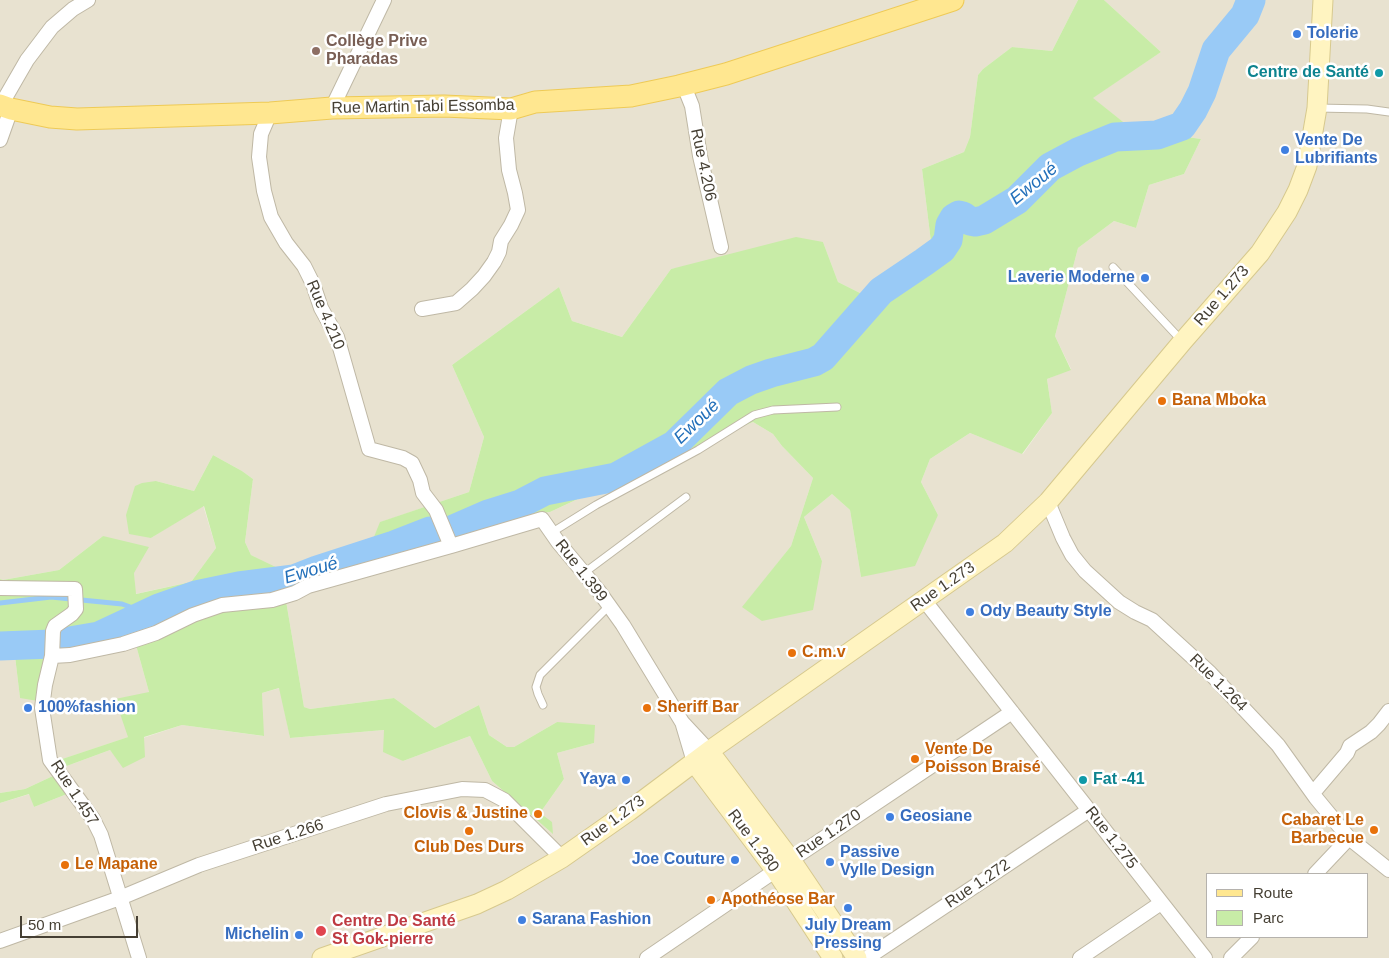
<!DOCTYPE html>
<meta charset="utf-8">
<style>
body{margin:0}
#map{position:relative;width:1389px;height:958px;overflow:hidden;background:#f3efe3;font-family:Arial,sans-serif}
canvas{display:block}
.legend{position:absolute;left:1206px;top:873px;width:162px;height:65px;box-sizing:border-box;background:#fff;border:1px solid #b5b2ad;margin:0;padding:6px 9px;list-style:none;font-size:15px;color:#453f33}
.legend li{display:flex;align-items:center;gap:10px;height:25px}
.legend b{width:25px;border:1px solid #b5b2ad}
.scale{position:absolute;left:20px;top:916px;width:118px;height:22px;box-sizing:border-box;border:2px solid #453f33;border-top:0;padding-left:6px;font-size:15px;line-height:18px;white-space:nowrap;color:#453f33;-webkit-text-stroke:4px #fff;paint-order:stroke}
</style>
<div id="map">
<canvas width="1389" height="958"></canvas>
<ul class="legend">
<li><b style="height:6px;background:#ffe790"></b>Route</li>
<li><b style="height:14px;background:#c8eca7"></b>Parc</li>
</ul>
<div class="scale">50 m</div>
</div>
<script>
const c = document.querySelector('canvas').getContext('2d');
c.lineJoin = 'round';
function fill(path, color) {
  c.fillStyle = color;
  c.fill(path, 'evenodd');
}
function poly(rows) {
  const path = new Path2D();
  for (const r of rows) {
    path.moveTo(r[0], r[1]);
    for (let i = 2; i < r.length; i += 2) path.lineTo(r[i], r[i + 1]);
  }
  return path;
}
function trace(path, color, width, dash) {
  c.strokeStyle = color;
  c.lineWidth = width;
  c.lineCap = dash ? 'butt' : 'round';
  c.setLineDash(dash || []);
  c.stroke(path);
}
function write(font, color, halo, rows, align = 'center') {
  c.font = font + ' Arial,sans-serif';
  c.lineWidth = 5;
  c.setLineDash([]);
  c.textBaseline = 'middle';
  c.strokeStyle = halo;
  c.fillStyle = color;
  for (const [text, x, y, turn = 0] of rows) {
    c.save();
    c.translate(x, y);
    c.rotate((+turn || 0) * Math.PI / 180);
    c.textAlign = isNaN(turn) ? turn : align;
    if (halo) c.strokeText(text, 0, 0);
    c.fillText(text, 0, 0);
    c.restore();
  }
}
const residential = poly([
 [0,0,1078,0,1052,51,1012,47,983,69,978,75,970,137,964,152,922,169,932,250,866,296,838,282,823,242,671,269,622,337,572,321,559,287,452,365,484,437,469,492,381,522,371,544,333,559,290,575,251,555,245,542,253,479,242,471,213,455,194,491,156,481,151,538,203,505,216,548,191,582,135,594,134,574,103,536,59,570,3,580,0,579],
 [1104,0,1389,0,1389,958,0,958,0,803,30,794,34,807,67,794,64,767,110,750,124,767,143,738,182,725,263,736,262,693,280,688,290,738,384,730,403,761,470,736,492,781,552,833,540,813,564,779,557,753,594,743,557,722,514,747,507,747,489,735,479,705,435,728,394,698,310,709,304,707,286,601,292,588,520,519,530,514,550,512,625,477,753,422,773,434,782,446,813,478,791,546,743,607,822,561,804,517,832,494,850,510,861,577,938,515,921,482,930,459,970,433,1023,454,1052,413,1047,379,1071,369,1055,336,1078,248,1114,221,1136,228,1149,185,1184,174,1201,139,1132,129,1092,98,1161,52],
 [1208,874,1368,874,1368,937,1208,937],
 [134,638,149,692,128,737,50,763,55,775,25,789,0,793,0,658,15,656,20,698,47,651]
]);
const green = poly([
 [1078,0,1104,0,1161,52,1093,98,1132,129,1201,139,1184,174,1149,185,1136,228,1114,221,1078,248,1055,336,1071,370,1047,379,1052,413,1022,454,970,433,930,459,921,482,938,515,915,566,861,577,850,510,832,494,804,517,822,561,813,610,762,621,742,607,791,546,813,478,782,446,773,434,753,422,625,477,550,512,530,514,520,519,449,540,286,601,304,707,310,709,394,698,435,728,479,705,489,735,507,747,514,747,557,722,595,725,594,743,557,753,564,779,540,813,552,822,553,834,492,781,470,736,403,761,383,752,384,730,290,738,279,688,262,693,264,736,182,725,144,737,145,757,123,768,110,750,64,767,67,794,34,807,29,794,0,803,0,793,25,789,55,775,50,763,128,737,115,699,149,692,134,638,47,651,38,701,20,698,15,656,0,658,0,579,3,580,59,570,103,536,149,547,134,573,136,594,191,582,216,548,204,506,151,538,129,534,126,515,135,486,142,483,156,481,194,491,213,455,242,471,253,479,245,542,251,555,290,574,333,559,371,544,380,522,469,492,484,437,452,365,559,287,572,321,622,337,671,269,796,237,823,242,838,282,866,296,932,250,922,169,964,152,970,137,978,75,983,69,1012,47,1052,51]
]);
const stream = poly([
 [0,603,51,597,122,604,133,608,143,615]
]);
const river = poly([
 [0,646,52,644,99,636,159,608,196,595,239,586,294,579,317,570,394,545,430,531,449,531,488,514,520,504,545,491,616,477,674,445,728,392,751,380,771,373,814,362,823,357,881,291,924,262,942,249,948,240,950,225,954,218,959,215,963,216,970,221,975,222,984,220,1017,200,1050,167,1078,152,1115,137,1157,135,1182,126,1193,110,1202,92,1216,50,1245,15,1251,0]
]);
const lane = poly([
 [1317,108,1367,109,1389,112],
 [1113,267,1182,341],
 [551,533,596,505,698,450,754,415,773,410,837,407],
 [584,573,686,497],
 [543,705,538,694,536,687,540,675,609,606]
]);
const street = poly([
 [679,86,686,91,692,106,700,156,721,247],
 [1,105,27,60,52,27,73,9,88,0],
 [332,108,384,0],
 [270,113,261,134,259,157,264,191,271,217,286,243,304,266,313,284,321,308,337,337,369,449,403,458,412,463,420,480,423,493,436,510,451,546,542,519,558,542,598,590,623,625,682,722,709,751],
 [0,140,11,109],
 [422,309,456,303,472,289,484,276,494,262,499,252,501,241,511,225,518,210,515,193,509,170,506,138,511,109],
 [1048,502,1063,538,1072,555,1085,571,1119,602,1135,612,1152,620,1210,673,1278,745,1316,798,1349,838,1389,870],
 [0,588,75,589,76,609,72,614,55,626,53,631,52,656,45,685,42,708,50,760,93,819,101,835,139,958],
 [924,600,1205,958],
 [52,656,70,655,123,644,156,633,193,615,222,605,272,600,295,593,308,586,451,546],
 [683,725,694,762],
 [1313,793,1347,753,1350,746,1371,732,1379,724,1389,711],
 [1315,874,1349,838],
 [0,941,120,898,199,865,386,804,462,789,485,790,504,800,562,858],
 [647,958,791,860,1012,712],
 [867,958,1089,810],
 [1080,958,1161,903],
 [1231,958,1252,937]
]);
const secondary = poly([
 [709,751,791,860,857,958],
 [694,762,776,871,833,958],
 [322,958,477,904,507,890,562,858,629,811,709,751,1005,543,1048,502,1183,341,1260,253,1287,212,1298,190,1307,166,1317,108,1323,0]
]);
const primary = poly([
 [0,105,11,109,50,117,77,119,270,113,332,108,444,106,511,109,535,102,631,96,679,86,726,74,953,0]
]);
const markers = [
 [1297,34,5,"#3f7fe0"],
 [316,51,5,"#8d6e63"],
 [1379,73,5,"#0f9aa8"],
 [1285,150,5,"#3f7fe0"],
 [1145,278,5,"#3f7fe0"],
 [1162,401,5,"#e8710a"],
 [970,612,5,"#3f7fe0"],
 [792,653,5,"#e8710a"],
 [28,708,5,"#3f7fe0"],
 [647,708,5,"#e8710a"],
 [915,759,5,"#e8710a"],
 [626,780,5,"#3f7fe0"],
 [1083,780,5,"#0f9aa8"],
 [538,814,5,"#e8710a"],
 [890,817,5,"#3f7fe0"],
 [1374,830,5,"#e8710a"],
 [469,831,5,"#e8710a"],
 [735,860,5,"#3f7fe0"],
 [830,862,5,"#3f7fe0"],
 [65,865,5,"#e8710a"],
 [711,900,5,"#e8710a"],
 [848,908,5,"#3f7fe0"],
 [522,920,5,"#3f7fe0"],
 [321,931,6,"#e0444e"],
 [299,935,5,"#3f7fe0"]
];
const shopNames = [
 ["Tolerie",1307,34],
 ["Vente De",1295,141],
 ["Lubrifiants",1295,159],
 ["Laverie Moderne",1135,278,"right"],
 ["Ody Beauty Style",980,612],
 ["100%fashion",38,708],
 ["Yaya",616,780,"right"],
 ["Geosiane",900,817],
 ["Passive",840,853],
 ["Vylle Design",840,871],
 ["Joe Couture",725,860,"right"],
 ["Sarana Fashion",532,920],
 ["July Dream",848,926,"center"],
 ["Pressing",848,944,"center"],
 ["Michelin",289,935,"right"]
];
const educationNames = [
 ["Collège Prive",326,42],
 ["Pharadas",326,60]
];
const cultureNames = [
 ["Centre de Santé",1369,73],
 ["Fat -41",1093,780,"left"]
];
const streetNames = [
 ["Rue Martin Tabi Essomba",423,107,-1],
 ["Rue 4.206",703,165,78],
 ["Rue 1.273",1222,296,-49],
 ["Rue 4.210",325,315,67],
 ["Rue 1.399",581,571,52],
 ["Rue 1.273",943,587,-35],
 ["Rue 1.264",1218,683,45],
 ["Rue 1.457",74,793,57],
 ["Rue 1.273",613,821,-36],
 ["Rue 1.270",829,834,-34],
 ["Rue 1.266",288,836,-18],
 ["Rue 1.275",1111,838,52],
 ["Rue 1.280",753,841,53],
 ["Rue 1.272",978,884,-34]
];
const foodNames = [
 ["Bana Mboka",1172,401],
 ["C.m.v",802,653],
 ["Sheriff Bar",657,708],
 ["Vente De",925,750],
 ["Poisson Braisé",925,768],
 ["Clovis & Justine",528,814,"right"],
 ["Cabaret Le",1364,821,"right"],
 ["Barbecue",1364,839,"right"],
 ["Club Des Durs",469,848,"center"],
 ["Le Mapane",75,865],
 ["Apothéose Bar",721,900]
];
const healthNames = [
 ["Centre De Santé",332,922],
 ["St Gok-pierre",332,940]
];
const waterNames = [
 ["Ewoué",1034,184,-39],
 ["Ewoué",697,422,-44],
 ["Ewoué",311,571,-17]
];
fill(residential, '#e8e2d0');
fill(green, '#c8eca7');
trace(stream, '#99caf6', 5);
trace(river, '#99caf6', 29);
trace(lane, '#bfb8a5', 9);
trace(street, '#bfb8a5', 16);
trace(secondary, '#d7c98e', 21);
trace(primary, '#eeca56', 23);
trace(lane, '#fff', 7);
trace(street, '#fff', 14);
trace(secondary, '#fff4c1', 19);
trace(primary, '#ffe790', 21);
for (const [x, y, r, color] of markers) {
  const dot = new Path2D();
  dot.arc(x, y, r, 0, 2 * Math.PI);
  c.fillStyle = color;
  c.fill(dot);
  trace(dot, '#fff', 2);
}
write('bold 16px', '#366cbe', '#fff', shopNames, 'left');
write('bold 16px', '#785e54', '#fff', educationNames, 'left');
write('bold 16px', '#0d838f', '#fff', cultureNames, 'right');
write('16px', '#453f33', '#fff', streetNames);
write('bold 16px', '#c56008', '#fff', foodNames, 'left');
write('bold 16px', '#be3a42', '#fff', healthNames, 'left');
write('italic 18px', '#2370ba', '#fff', waterNames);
</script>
